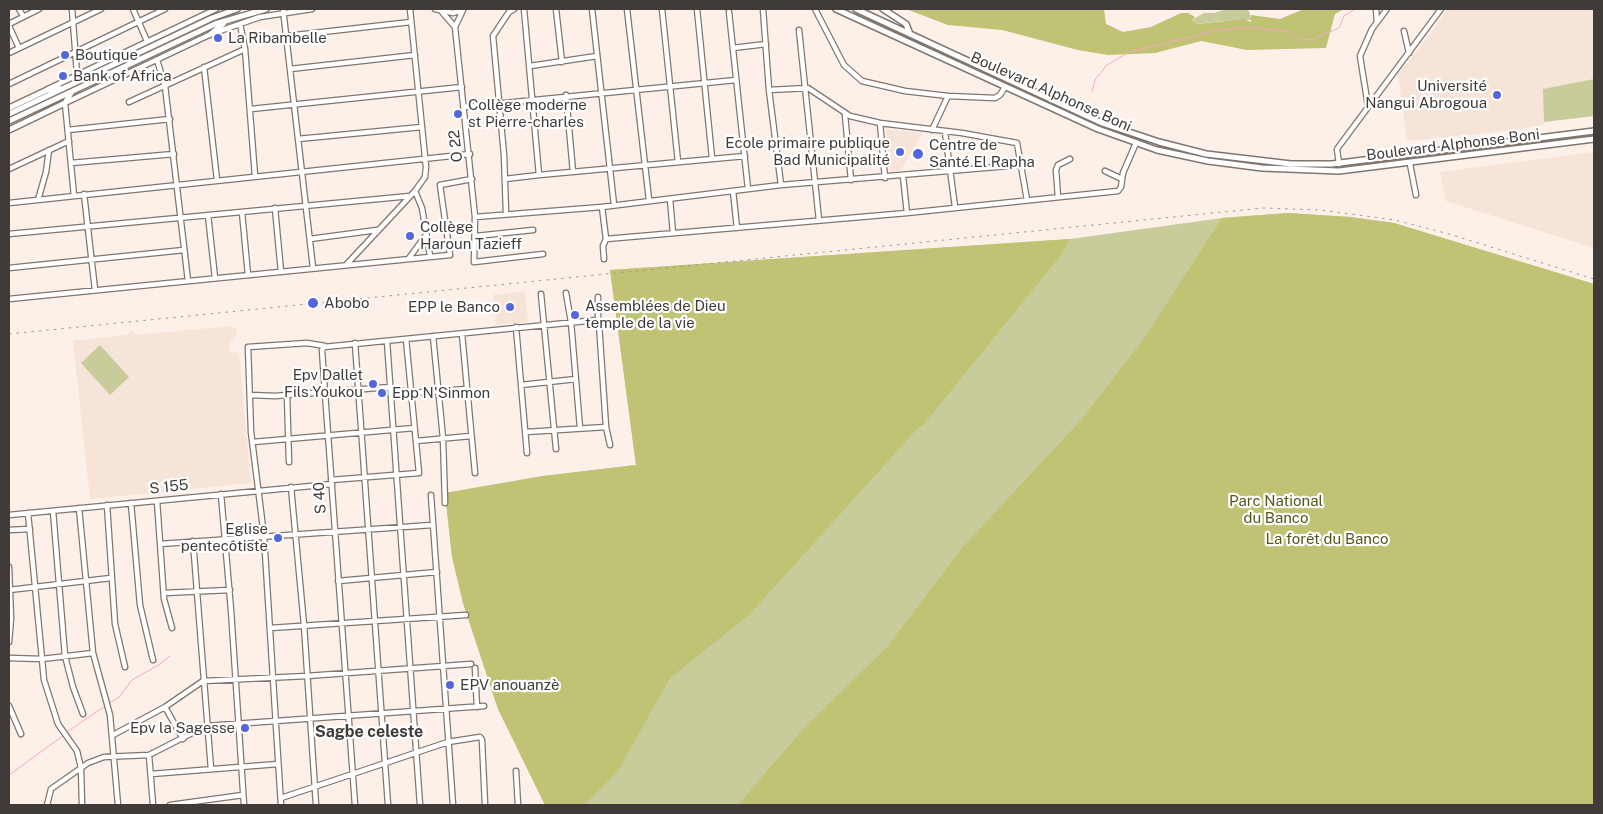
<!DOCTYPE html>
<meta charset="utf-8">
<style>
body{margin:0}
#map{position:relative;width:1603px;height:814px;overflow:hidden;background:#fcf0e8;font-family:"Public Sans",sans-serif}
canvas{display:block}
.frame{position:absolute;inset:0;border:10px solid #403b38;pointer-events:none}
</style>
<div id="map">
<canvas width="1603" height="814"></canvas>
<div class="frame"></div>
</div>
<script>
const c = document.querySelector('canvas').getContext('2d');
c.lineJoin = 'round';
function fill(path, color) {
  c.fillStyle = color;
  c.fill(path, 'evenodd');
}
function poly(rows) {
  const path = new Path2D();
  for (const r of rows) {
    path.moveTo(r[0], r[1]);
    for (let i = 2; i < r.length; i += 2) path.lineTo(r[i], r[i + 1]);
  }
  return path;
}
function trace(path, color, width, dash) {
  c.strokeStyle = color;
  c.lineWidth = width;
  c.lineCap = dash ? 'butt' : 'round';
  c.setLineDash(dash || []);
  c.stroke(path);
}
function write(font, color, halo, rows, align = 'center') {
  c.font = font + ' "Public Sans",sans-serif';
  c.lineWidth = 4.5;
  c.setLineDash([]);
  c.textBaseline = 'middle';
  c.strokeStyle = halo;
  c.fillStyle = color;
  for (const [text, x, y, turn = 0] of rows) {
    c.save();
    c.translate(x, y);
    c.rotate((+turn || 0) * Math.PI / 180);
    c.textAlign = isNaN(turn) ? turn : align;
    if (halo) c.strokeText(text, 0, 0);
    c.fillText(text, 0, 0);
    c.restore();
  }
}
const built = poly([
 [1447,9,1594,9,1594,116,1544,122,1544,125,1505,131,1407,141,1398,74,1434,29],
 [886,129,923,133,901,170,890,171],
 [1594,152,1594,248,1446,201,1440,172],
 [525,291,528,322,496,325,493,295],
 [231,326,236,329,237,335,229,344,229,347,230,353,239,352,251,483,90,499,73,341,128,335,130,331,133,331,135,335]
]);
const green = poly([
 [1227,9,1246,9,1249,11,1252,20,1221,21,1196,24,1192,20,1204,13,1214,13],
 [1594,79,1594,116,1544,122,1543,89],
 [1288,213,1350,217,1394,223,1594,284,1594,805,545,805,498,709,463,603,452,557,445,493,543,476,636,465,610,270,1070,239,1222,218],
 [100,345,129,377,110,395,81,363]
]);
const forest = poly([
 [906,9,1104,9,1106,24,1123,32,1151,27,1181,13,1188,13,1195,17,1192,20,1196,24,1244,19,1251,22,1251,15,1280,19,1304,9,1344,9,1335,14,1326,48,1247,50,1201,41,1155,53,1108,55,1078,50,1002,30,948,25],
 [1288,213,1350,217,1394,223,1594,284,1594,805,738,805,803,729,887,647,962,548,1081,420,1143,340,1222,218],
 [1070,239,1061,255,924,424,916,430,750,614,670,678,618,771,584,805,545,805,498,709,463,603,452,557,445,493,543,476,636,465,610,270]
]);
const stream = poly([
 [1092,92,1095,80,1107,65,1129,52,1215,31,1248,27,1291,32,1295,38,1310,40,1339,28,1344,16,1355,9],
 [108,704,119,697,132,680,160,664,170,656],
 [67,732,105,706],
 [9,775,64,735]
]);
const minor = poly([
 [19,9,23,16],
 [72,9,77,74],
 [133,9,147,41],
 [283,9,313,268],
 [435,9,453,13,462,10],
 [524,9,539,175,745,156],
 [556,9,562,62],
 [592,9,614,205],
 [627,9,649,200],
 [662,9,678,162],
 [697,9,712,158],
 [763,9,769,90,781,185],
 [815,9,844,65,862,81,905,91,948,96,995,98,1000,95,1005,87],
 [1376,9,1377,22],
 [463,10,455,27,475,217,474,262,543,254],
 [442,12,455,27],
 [729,12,748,189],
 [9,24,39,9],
 [240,24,245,49,255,176],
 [9,26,19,48],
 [799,30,819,220],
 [1404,31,1409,53],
 [287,36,411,22],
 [733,48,766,44],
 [9,53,101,9],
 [157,60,165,86,188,281],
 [530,66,597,56],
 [204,67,217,180],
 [290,69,415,55],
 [9,84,165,9],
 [48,89,216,9],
 [769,90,808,88,850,116,880,123,962,133,1017,143,1027,200],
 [566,95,573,172],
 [129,102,245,49],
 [1368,106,1360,56,1372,29,1387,9],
 [464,107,736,80],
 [251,109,462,87],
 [845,115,851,180],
 [880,123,885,178],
 [68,130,170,119],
 [932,130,948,96],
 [945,132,955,207],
 [298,139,422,127],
 [71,163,174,154],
 [1339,164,1337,149,1441,9],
 [1410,164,1416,195],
 [9,169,69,141],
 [1105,171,1122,179],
 [903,176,907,213],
 [505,179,539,175],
 [415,191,422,208,430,256],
 [733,191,737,228],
 [84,194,95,290],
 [74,196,65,103,211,34,260,17,312,9],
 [1058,197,1056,170,1058,165,1070,159],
 [670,199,673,233],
 [38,200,46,172,49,150],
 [9,203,470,154],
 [602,207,606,239,603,246,604,259],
 [275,208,281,272],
 [242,212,248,275],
 [506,213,504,155,493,36,509,12,514,9],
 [208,215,215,278],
 [475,217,602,207,781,185,1020,165],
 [9,234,410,196],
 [476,236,533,230],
 [310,239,377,230],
 [606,239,907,213,1118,191,1121,187,1123,173,1136,143],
 [409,258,426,235],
 [346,265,415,191,425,177,426,167,410,9],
 [9,268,184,250],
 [566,293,571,322,580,428],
 [541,294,556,449],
 [9,299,450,255,440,185,472,179],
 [598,321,598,297],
 [516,327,527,453],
 [462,334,475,473],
 [433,336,443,438,445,503],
 [387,341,420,805],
 [355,343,388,805],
 [521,385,576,379],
 [251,395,275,396,390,387,411,393,467,389],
 [287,395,289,462],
 [526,432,606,427],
 [416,441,471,436],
 [253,442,414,428],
 [331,480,419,473,406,339],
 [291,487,304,625,316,805],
 [221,494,231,610,244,805],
 [431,495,453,805],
 [157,501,164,599,172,628],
 [131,503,140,605,153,660],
 [107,505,115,624,125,667],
 [79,508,93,653,110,715,118,805],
 [53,511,65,656,73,687,83,714],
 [28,513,44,680,58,724,77,751,81,768,82,805],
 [9,515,332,484],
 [9,530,30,529],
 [193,541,211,769],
 [160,544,432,525],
 [9,567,11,618,9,642],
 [338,581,437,572],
 [9,590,111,578],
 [164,593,230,590],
 [270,628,466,615],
 [9,658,42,659,93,653],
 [475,668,477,707],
 [9,706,21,734],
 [165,707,183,739],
 [113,735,165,707,203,681,307,676,471,664],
 [149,755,153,805],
 [516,771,518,805],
 [151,774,278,764],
 [281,798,448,742,480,737,482,740,485,805],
 [47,805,51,789,88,763,104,757,149,755,206,726,484,706],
 [170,805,243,795],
 [281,805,264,536,251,432,248,347,307,343,325,346],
 [355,805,325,393,322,350,324,347,597,320,599,324,606,427,610,445]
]);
const major = poly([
 [836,9,1098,129,1157,150,1208,161,1262,168,1339,171,1594,139],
 [856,9,1102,123,1159,142,1206,154,1291,164,1332,164,1594,131],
 [883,9,906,24,910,34],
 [211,34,224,23],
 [9,108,47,90,59,88],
 [9,114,212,18,237,9],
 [9,121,215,24,266,9],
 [9,130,65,103,71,93]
]);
const rail = poly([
 [9,334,1263,208,1321,210,1395,220,1449,234,1594,279]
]);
const markers = [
 [218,38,5,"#5366dc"],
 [65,55,5,"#5366dc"],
 [63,76,5,"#5366dc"],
 [1497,95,5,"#5366dc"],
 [458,114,5,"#5366dc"],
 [900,152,5,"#5366dc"],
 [918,154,6,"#5366dc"],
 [410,236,5,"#5366dc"],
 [313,303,6,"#5366dc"],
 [510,307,5,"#5366dc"],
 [575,315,5,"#5366dc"],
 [373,384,5,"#5366dc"],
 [382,393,5,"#5366dc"],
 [278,538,5,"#5366dc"],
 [450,685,5,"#5366dc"],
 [245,728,5,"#5366dc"]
];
const poiNames = [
 ["La Ribambelle",228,38],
 ["Boutique",75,55],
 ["Bank of Africa",73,76],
 ["Université",1487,86,"right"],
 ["Nangui Abrogoua",1487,103,"right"],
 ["Collège moderne",468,105],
 ["st Pierre-charles",468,122],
 ["Ecole primaire publique",890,143,"right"],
 ["Bad Municipalité",890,160,"right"],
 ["Centre de",929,145],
 ["Santé El Rapha",929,162],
 ["Collège",420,227],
 ["Haroun Tazieff",420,244],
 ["Abobo",324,303],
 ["Assemblées de Dieu",585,306],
 ["temple de la vie",585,323],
 ["EPP le Banco",500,307,"right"],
 ["Epv Dallet",363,375,"right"],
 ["Fils Youkou",363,392,"right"],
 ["Epp N'Sinmon",392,393],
 ["Eglise",268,529,"right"],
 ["pentecôtiste",268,546,"right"],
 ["EPV anouanzè",460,685],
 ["Epv la Sagesse",235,728,"right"]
];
const streetNames = [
 ["Boulevard Alphonse Boni",1051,92,24],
 ["Boulevard Alphonse Boni",1453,145,-7],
 ["O 22",456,146,-96],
 ["S 155",169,487,-6],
 ["S 40",320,498,-94]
];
const parkNames = [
 ["Parc National",1276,501],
 ["du Banco",1276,518],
 ["La forêt du Banco",1327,539]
];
const neighbourhoodNames = [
 ["Sagbe celeste",369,732]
];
fill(built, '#f7e4d8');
fill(green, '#c8cc9a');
fill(forest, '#c0c374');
trace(stream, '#f9a7c4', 1);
trace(minor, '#81766f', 7);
trace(major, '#81766f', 8);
trace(minor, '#fff', 4.5);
trace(major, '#fff', 5);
trace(rail, '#a19893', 1, [2.5, 5]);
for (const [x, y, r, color] of markers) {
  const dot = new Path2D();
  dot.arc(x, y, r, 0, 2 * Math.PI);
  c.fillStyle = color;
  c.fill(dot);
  trace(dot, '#fff', 2);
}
write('15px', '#403b38', '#fff', poiNames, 'left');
write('15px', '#403b38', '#fff', streetNames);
write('15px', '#55561c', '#fff', parkNames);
write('bold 16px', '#403b38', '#fff', neighbourhoodNames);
</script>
